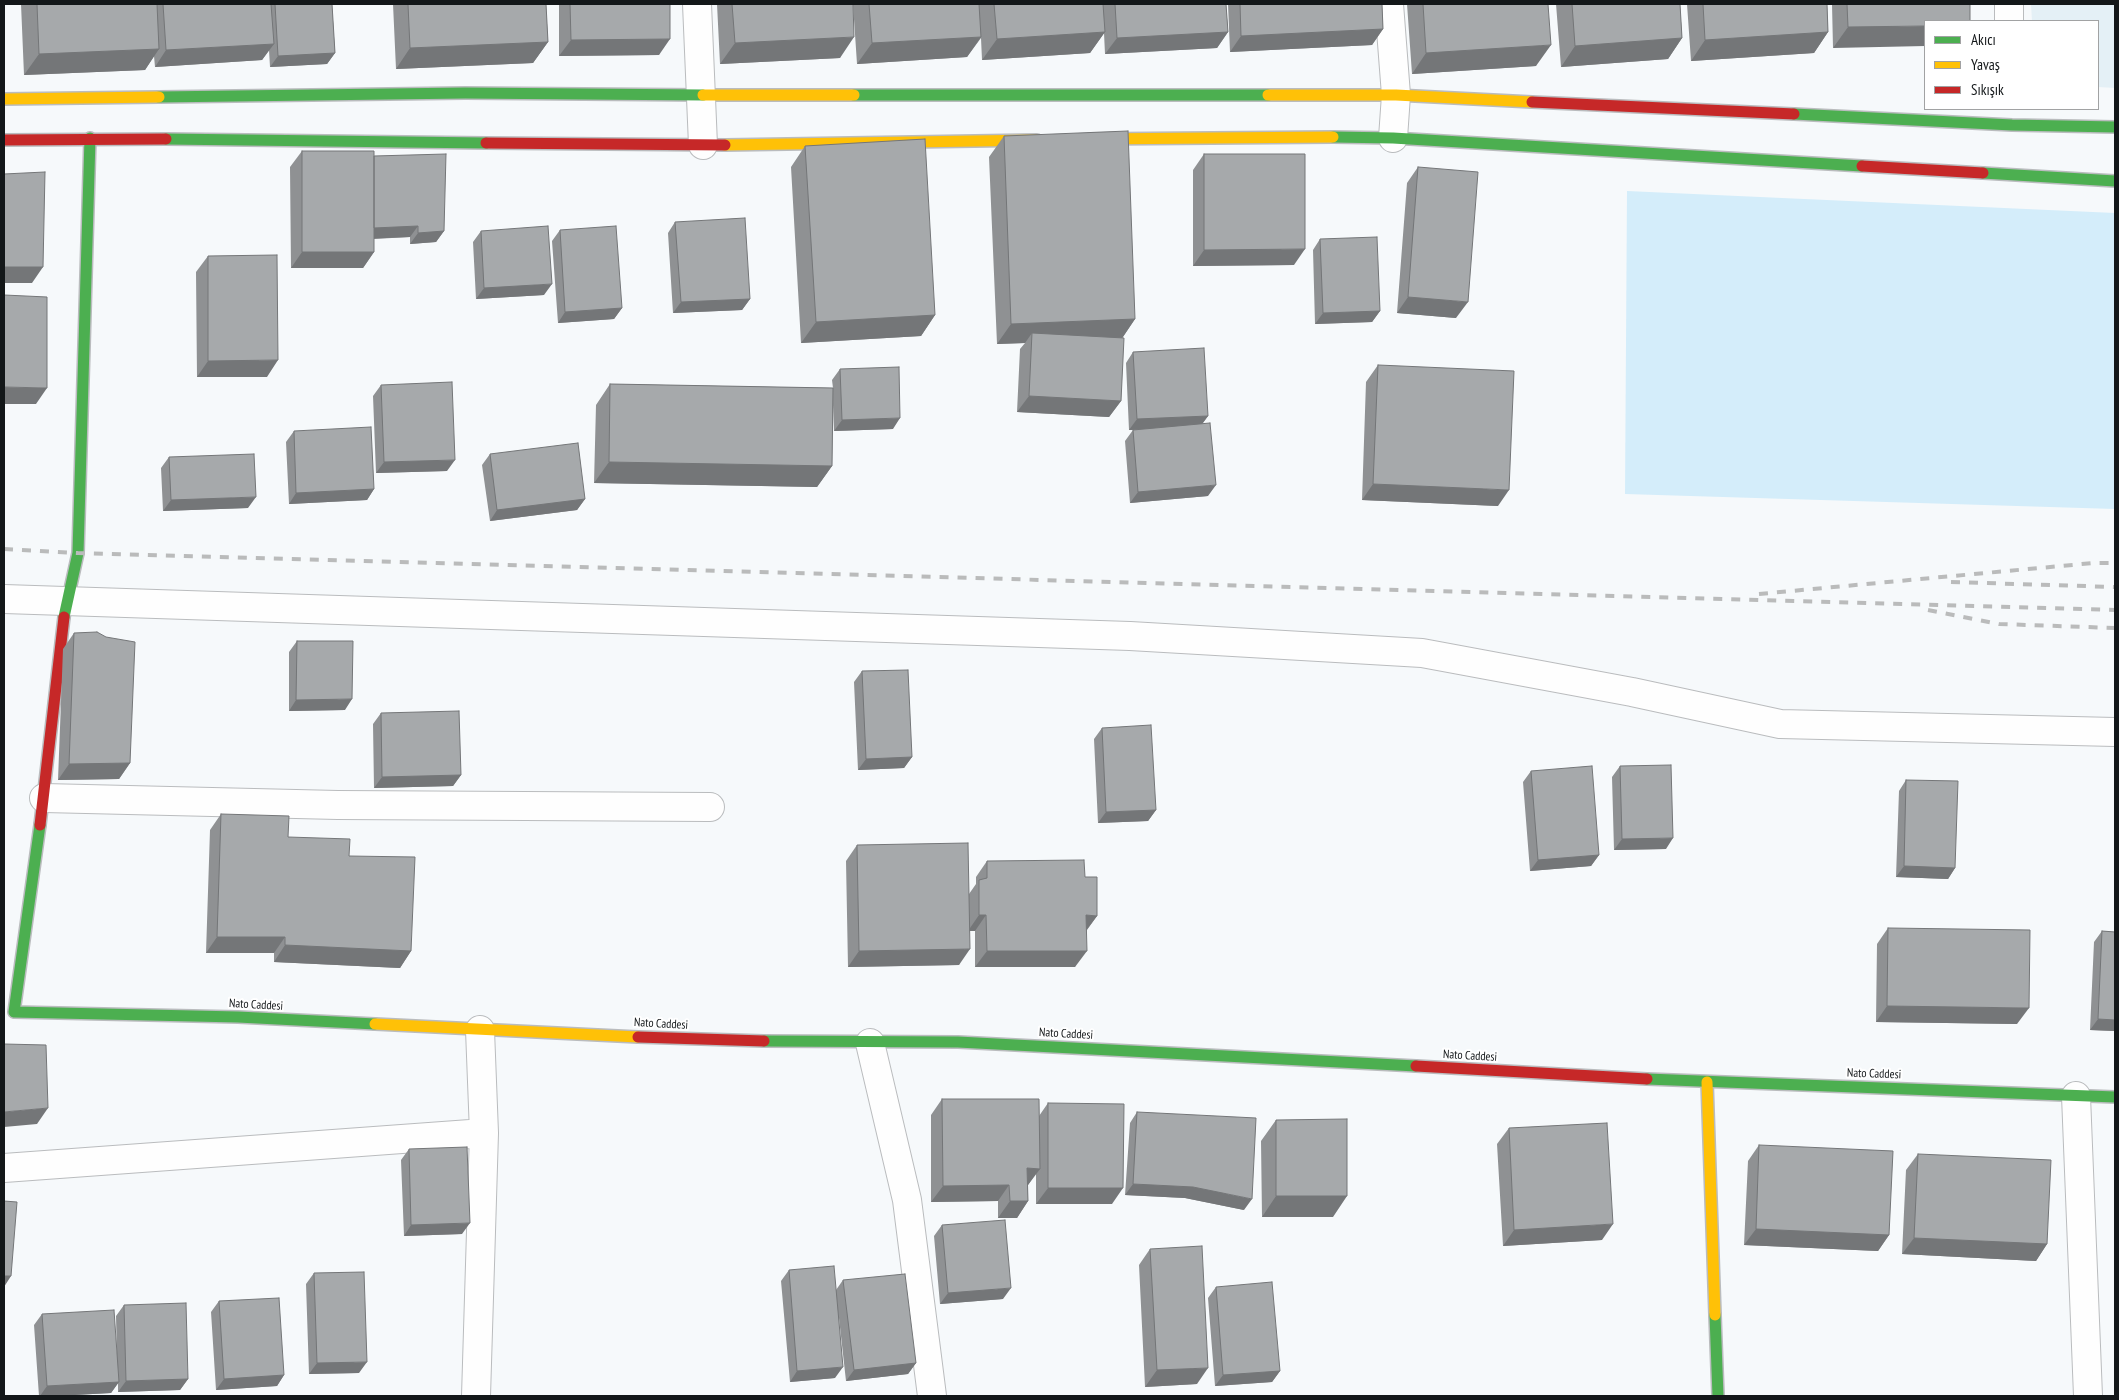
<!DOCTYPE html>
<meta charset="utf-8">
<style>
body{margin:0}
#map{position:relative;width:2119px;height:1400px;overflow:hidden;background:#f6f9fb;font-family:"PT Sans Narrow",sans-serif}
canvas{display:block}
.frame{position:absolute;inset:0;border:5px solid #131719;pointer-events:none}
.legend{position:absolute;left:1924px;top:20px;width:175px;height:90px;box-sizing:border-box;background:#fff;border:1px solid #a1a2a3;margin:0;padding:6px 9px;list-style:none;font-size:15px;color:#131719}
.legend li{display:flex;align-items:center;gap:10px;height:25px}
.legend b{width:25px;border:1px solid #a1a2a3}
</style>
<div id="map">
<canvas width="2119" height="1400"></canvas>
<div class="frame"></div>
<ul class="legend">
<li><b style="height:6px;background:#4caf50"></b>Akıcı</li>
<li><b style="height:6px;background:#ffc107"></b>Yavaş</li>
<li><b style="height:6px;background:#c62828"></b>Sıkışık</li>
</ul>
</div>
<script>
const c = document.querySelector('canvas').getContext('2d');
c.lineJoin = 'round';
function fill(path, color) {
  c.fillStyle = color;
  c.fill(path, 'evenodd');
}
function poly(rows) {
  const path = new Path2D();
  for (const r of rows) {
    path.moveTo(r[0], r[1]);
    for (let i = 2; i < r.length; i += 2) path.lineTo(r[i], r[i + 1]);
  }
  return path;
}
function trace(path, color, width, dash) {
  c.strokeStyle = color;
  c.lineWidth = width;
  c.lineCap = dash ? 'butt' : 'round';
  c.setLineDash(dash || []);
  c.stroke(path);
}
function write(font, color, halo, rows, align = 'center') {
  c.font = font + ' "PT Sans Narrow",sans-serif';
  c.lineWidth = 4;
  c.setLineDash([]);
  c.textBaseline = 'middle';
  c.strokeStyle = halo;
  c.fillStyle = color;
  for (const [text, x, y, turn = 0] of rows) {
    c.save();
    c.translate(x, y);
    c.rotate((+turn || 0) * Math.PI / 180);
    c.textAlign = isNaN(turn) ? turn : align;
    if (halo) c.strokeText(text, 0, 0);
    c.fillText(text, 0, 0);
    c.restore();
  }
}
const built = poly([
 [2031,4,2115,4,2115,88,2098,87,2098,21,2032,21]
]);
const green = poly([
 [1627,191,2115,213,2115,509,1625,494]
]);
const street = poly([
 [697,4,703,145],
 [1389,4,1396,95,1393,138],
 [2009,4,2009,21],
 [4,599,1130,636,1422,653,1632,692,1780,724,2115,732],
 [44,798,338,805,710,807],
 [870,1043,907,1200,932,1396],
 [2076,1096,2088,1396],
 [4,1168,484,1133],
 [476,1396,484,1133,480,1030]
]);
const fast = poly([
 [854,95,1268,95],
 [159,97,465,93,703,95],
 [1794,114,2012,125,2115,127],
 [1333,137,1393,138,1862,166],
 [166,139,486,143],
 [1983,173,2115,181],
 [64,617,78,553,90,138],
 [40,825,14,1012,238,1017,375,1024],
 [764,1041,958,1042,1416,1066],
 [1647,1079,2115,1097],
 [1715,1315,1718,1396]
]);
const slow = poly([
 [703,95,854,95],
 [1268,95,1396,95,1532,102],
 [4,99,159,97],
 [1090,139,1333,137],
 [725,145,1037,140],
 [375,1024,638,1037],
 [1707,1082,1715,1315]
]);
const jam = poly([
 [1532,102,1794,114],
 [4,140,166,139],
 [486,143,725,145],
 [1862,166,1983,173],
 [40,825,64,617],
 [638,1037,764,1041],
 [1416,1066,1647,1079]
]);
const rail = poly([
 [4,549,78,553,2115,610],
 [1951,582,2115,587],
 [1759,594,2093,563,2115,563],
 [1928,610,1999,624,2115,628]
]);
const wall = poly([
 [21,4,332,4,335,53,327,64,270,67,269,50,262,60,155,67,154,56,145,70,24,75],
 [393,4,546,4,548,42,533,63,396,69],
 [559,4,670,4,659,55,559,56],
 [717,4,853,4,840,58,720,64],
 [853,4,1226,4,1228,32,1217,48,1105,54,1104,33,1090,53,982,60,981,38,967,57,857,64],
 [1228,4,1382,4,1383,29,1372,45,1230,52],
 [1407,4,1548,4,1536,66,1412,74],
 [1556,4,1680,4,1682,38,1668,59,1561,67],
 [1687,4,1827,4,1828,32,1814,53,1691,61],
 [1832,4,1970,4,1833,48],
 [1004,136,1135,319,1122,338,1121,401,1109,417,1017,412,1020,349,1025,343,997,344,989,157],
 [805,146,935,315,921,336,801,343,791,167],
 [302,151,374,156,444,231,436,242,410,244,410,237,374,239,374,252,363,268,291,268,290,167],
 [1204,154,1294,265,1193,266,1193,170],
 [1418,167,1456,318,1397,313,1407,183],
 [675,222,750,299,742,310,673,313,668,233],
 [560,230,622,308,614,319,558,323,552,241],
 [481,231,544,295,476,299,473,242],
 [1320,239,1380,311,1372,322,1315,324,1313,250],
 [208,256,267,377,197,377,196,272],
 [1133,352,1208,416,1202,424,1208,496,1130,503,1125,441,1133,430,1134,430,1129,430,1126,363],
 [1378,365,1498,506,1362,500,1366,382],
 [840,369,893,429,834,431,833,405,832,466,817,487,594,483,596,405,610,384,833,388,832,380],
 [381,385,447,471,376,473,373,396],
 [294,431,374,489,367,500,289,504,286,442],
 [490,454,585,499,577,510,490,521,482,465],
 [169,457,248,508,163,511,161,468],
 [74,633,130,763,119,779,58,780,63,649],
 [297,641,345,710,289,711,289,652],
 [862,671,912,757,904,768,858,770,854,682],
 [381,713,461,775,453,786,374,788,373,724],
 [1102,728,1156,810,1148,821,1098,823,1094,739],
 [1620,766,1666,849,1614,850,1612,777],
 [1531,771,1599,855,1591,866,1530,871,1523,782],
 [1906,780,1955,868,1948,879,1896,877,1899,791],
 [221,814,288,837,349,856,411,951,400,968,274,962,274,953,206,953,210,830],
 [857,845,969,894,976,884,976,877,987,861,1085,877,1097,916,1087,930,1075,967,975,967,975,931,970,931,959,965,848,967,846,861],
 [1888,928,2017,1024,1876,1022,1877,944],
 [2102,931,2115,932,2115,1031,2090,1030,2094,942],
 [942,1099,1039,1116,1048,1103,1112,1204,1036,1204,1036,1173,1028,1185,1028,1201,1017,1218,998,1218,998,1201,931,1202,931,1115],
 [1137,1112,1244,1210,1185,1198,1125,1195,1130,1123],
 [1276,1120,1333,1217,1262,1217,1261,1141],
 [1509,1128,1602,1240,1503,1246,1497,1144],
 [1759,1145,1889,1235,1878,1251,1744,1245,1748,1161],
 [409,1149,462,1234,404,1236,401,1160],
 [1918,1154,2047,1244,2036,1261,1902,1254,1906,1170],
 [942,1225,1003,1299,940,1304,934,1236],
 [1150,1249,1197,1384,1145,1387,1139,1265],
 [789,1270,836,1290,843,1280,916,1363,908,1374,846,1381,839,1318,835,1378,790,1382,781,1281],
 [314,1273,359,1373,309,1374,306,1284],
 [1216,1287,1280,1371,1272,1382,1215,1386,1208,1298],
 [219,1301,284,1375,277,1386,216,1390,211,1312],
 [124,1305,188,1379,180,1390,118,1392,118,1383,111,1393,56,1396,39,1396,34,1325,42,1314,117,1359,116,1316]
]);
const shadedWall = poly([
 [1925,26,1925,46,1833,48,1848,27],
 [1383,29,1372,45,1230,52,1241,36],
 [1105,32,1090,53,982,60,997,39],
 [1228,32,1217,48,1105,54,1117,38],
 [1828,32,1814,53,1691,61,1705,40],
 [854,37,840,58,720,64,735,43],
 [981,37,967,57,857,64,872,43],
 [1682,38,1668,59,1561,67,1575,46],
 [670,39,659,55,559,56,571,40],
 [548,42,533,63,396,69,410,48],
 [274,44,262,60,155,67,166,50],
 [1551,45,1536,66,1412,74,1426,53],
 [159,49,145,70,24,75,39,54],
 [335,53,327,64,270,67,278,56],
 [418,226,410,237,363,239,370,228],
 [444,231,436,242,410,244,418,233],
 [1305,249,1294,265,1193,266,1204,250],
 [302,252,374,252,363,268,291,268],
 [4,267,43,267,32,283,4,283],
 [552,284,544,295,476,299,484,288],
 [1408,297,1468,302,1456,318,1397,313],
 [750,299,742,310,673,313,681,302],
 [622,308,614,319,558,323,565,312],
 [1380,311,1372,322,1315,324,1323,313],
 [935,315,921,336,801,343,816,322],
 [1135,319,1121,340,1032,333,1025,343,997,344,1011,324],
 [278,360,267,377,197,377,208,361],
 [4,387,47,388,36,404,4,404],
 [1029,396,1121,401,1109,417,1017,412],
 [1208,416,1200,427,1129,430,1137,419],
 [900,418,893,429,834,431,842,420],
 [455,460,447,471,376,473,384,462],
 [609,462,832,466,817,487,594,483],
 [1373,484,1509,490,1498,506,1362,500],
 [1216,485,1208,496,1130,503,1138,492],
 [374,489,367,500,289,504,296,493],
 [256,497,248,508,163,511,171,500],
 [585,499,577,510,490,521,497,510],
 [352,699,345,710,289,711,296,700],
 [912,757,904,768,858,770,866,759],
 [130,763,119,779,58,780,69,764],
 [461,775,453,786,374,788,382,777],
 [1156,810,1148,821,1098,823,1106,812],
 [1673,838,1666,849,1614,850,1622,839],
 [1599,855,1591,866,1530,871,1538,860],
 [1904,866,1955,868,1948,879,1896,877],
 [979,915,986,915,975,931,968,931],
 [1086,915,1097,916,1085,932],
 [217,937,285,937,274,953,206,953],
 [285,945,411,951,400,968,274,962],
 [970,949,959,965,848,967,859,951],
 [987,951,1087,951,1075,967,975,967],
 [1887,1006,2029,1008,2017,1024,1876,1022],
 [2098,1019,2115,1020,2115,1031,2090,1030],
 [48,1108,37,1124,4,1127,4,1112],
 [1027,1168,1040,1169,1028,1185,1016,1184],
 [1133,1184,1193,1187,1252,1199,1244,1210,1185,1198,1125,1195],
 [1009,1185,998,1201,931,1202,943,1186],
 [1048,1188,1123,1188,1112,1204,1036,1204],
 [1276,1196,1347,1196,1333,1217,1262,1217],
 [1010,1201,1028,1201,1017,1218,998,1218],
 [470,1223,462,1234,404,1236,411,1225],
 [1613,1224,1602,1240,1503,1246,1514,1230],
 [1756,1229,1889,1235,1878,1251,1744,1245],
 [1914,1238,2047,1244,2036,1261,1902,1254],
 [4,1276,11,1276,4,1287],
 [1011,1288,1003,1299,940,1304,948,1293],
 [367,1362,359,1373,309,1374,317,1363],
 [916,1363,908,1374,846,1381,854,1370],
 [843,1367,835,1378,790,1382,797,1371],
 [1208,1368,1197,1384,1145,1387,1157,1370],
 [1280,1371,1272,1382,1215,1386,1223,1375],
 [284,1375,277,1386,216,1390,224,1379],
 [188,1379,180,1390,118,1392,126,1381],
 [119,1382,111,1393,56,1396,40,1396,47,1386]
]);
const building = poly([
 [37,4,157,4,159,49,39,54,37,4],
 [163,4,271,4,274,44,166,50,163,4],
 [275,4,332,4,335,53,278,56,275,4],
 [408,4,546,4,548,42,410,48,408,4],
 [570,4,670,4,670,39,571,40,570,4],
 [732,4,853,4,854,37,735,43,732,4],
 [869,4,979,4,981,37,872,43,869,4],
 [994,4,1103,4,1105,32,997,39,994,4],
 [1115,4,1226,4,1228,32,1117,38,1115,4],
 [1240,4,1382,4,1383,29,1241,36,1240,4],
 [1423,4,1548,4,1551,45,1426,53,1423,4],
 [1572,4,1680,4,1682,38,1575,46,1572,4],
 [1703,4,1827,4,1828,32,1705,40,1703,4],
 [1847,4,1970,4,1970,21,1925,21,1925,26,1848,27,1847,4],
 [1128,131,1135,319,1011,324,1004,136,1128,131],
 [925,139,935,315,816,322,805,146,925,139],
 [302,151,374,151,374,252,302,252,302,151],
 [446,154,444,231,418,233,418,226,374,228,374,156,446,154],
 [1204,154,1305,154,1305,249,1204,250,1204,154],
 [1418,167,1478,172,1468,302,1408,297,1418,167],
 [45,172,43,267,4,267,4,174,45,172],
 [745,218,750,299,681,302,675,222,745,218],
 [548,226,552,284,484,288,481,231,548,226],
 [616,226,622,308,565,312,560,230,616,226],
 [1377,237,1380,311,1323,313,1320,239,1377,237],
 [277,255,278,360,208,361,208,256,277,255],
 [4,295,47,297,47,388,4,387,4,295],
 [1032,333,1124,338,1121,401,1029,396,1032,333],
 [1204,348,1208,416,1137,419,1133,352,1204,348],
 [1378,365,1514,371,1509,490,1373,484,1378,365],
 [899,367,900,418,842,420,840,369,899,367],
 [452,382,455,460,384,462,381,385,452,382],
 [610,384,833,388,832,466,609,462,610,384],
 [1210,423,1216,485,1138,492,1133,430,1210,423],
 [371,427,374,489,296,493,294,431,371,427],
 [578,443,585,499,497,510,490,454,578,443],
 [254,454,256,497,171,500,169,457,254,454],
 [97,632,106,637,135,642,130,763,69,764,74,633,97,632],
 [297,641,353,641,352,699,296,700,297,641],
 [908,670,912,757,866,759,862,671,908,670],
 [459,711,461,775,382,777,381,713,459,711],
 [1151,725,1156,810,1106,812,1102,728,1151,725],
 [1671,765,1673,838,1622,839,1620,766,1671,765],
 [1592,766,1599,855,1538,860,1531,771,1592,766],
 [1906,780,1958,781,1955,868,1904,866,1906,780],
 [221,814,289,816,288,837,350,839,349,856,415,857,411,951,285,945,285,937,217,937,221,814],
 [968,843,970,949,859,951,857,845,968,843],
 [1084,860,1085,877,1097,877,1097,916,1086,915,1087,951,987,951,986,915,979,915,979,880,987,878,987,861,1084,860],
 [1888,928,2030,930,2029,1008,1887,1006,1888,928],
 [2102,931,2115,932,2115,1020,2098,1019,2102,931],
 [4,1044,46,1045,48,1108,4,1112,4,1044],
 [942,1099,1039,1099,1040,1169,1027,1168,1028,1201,1010,1201,1009,1185,943,1186,942,1099],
 [1048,1103,1124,1104,1123,1188,1048,1188,1048,1103],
 [1137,1112,1256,1118,1252,1199,1193,1187,1133,1184,1137,1112],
 [1347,1119,1347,1196,1276,1196,1276,1120,1347,1119],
 [1607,1123,1613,1224,1514,1230,1509,1128,1607,1123],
 [1759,1145,1893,1151,1889,1235,1756,1229,1759,1145],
 [467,1147,470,1223,411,1225,409,1149,467,1147],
 [1918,1154,2051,1160,2047,1244,1914,1238,1918,1154],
 [4,1201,17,1202,11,1276,4,1276,4,1201],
 [1005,1220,1011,1288,948,1293,942,1225,1005,1220],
 [1202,1246,1208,1368,1157,1370,1150,1249,1202,1246],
 [834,1266,843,1367,797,1371,789,1270,834,1266],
 [364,1272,367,1362,317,1363,314,1273,364,1272],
 [905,1274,916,1363,854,1370,843,1280,905,1274],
 [1272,1282,1280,1371,1223,1375,1216,1287,1272,1282],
 [279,1298,284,1375,224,1379,219,1301,279,1298],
 [186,1303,188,1379,126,1381,124,1305,186,1303],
 [114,1310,119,1382,47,1386,42,1314,114,1310]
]);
const streetNames = [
 ["Nato Caddesi",256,1005,3],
 ["Nato Caddesi",661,1024,3],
 ["Nato Caddesi",1066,1034,3],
 ["Nato Caddesi",1470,1056,3],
 ["Nato Caddesi",1874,1074,2]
];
fill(built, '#e4f0f6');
fill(green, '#d4edfa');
trace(street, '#babcbe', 30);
trace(fast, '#babcbe', 14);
trace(slow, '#babcbe', 14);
trace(jam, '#babcbe', 14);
trace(street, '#fefefe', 28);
trace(fast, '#4caf50', 11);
trace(slow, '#ffc107', 11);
trace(jam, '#c62828', 11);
trace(rail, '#babbbb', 4, [9, 9]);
fill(wall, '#8f9193');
fill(shadedWall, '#747678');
fill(building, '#a6a9ab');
trace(building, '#747678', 1);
write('12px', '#131719', '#fff', streetNames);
</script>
